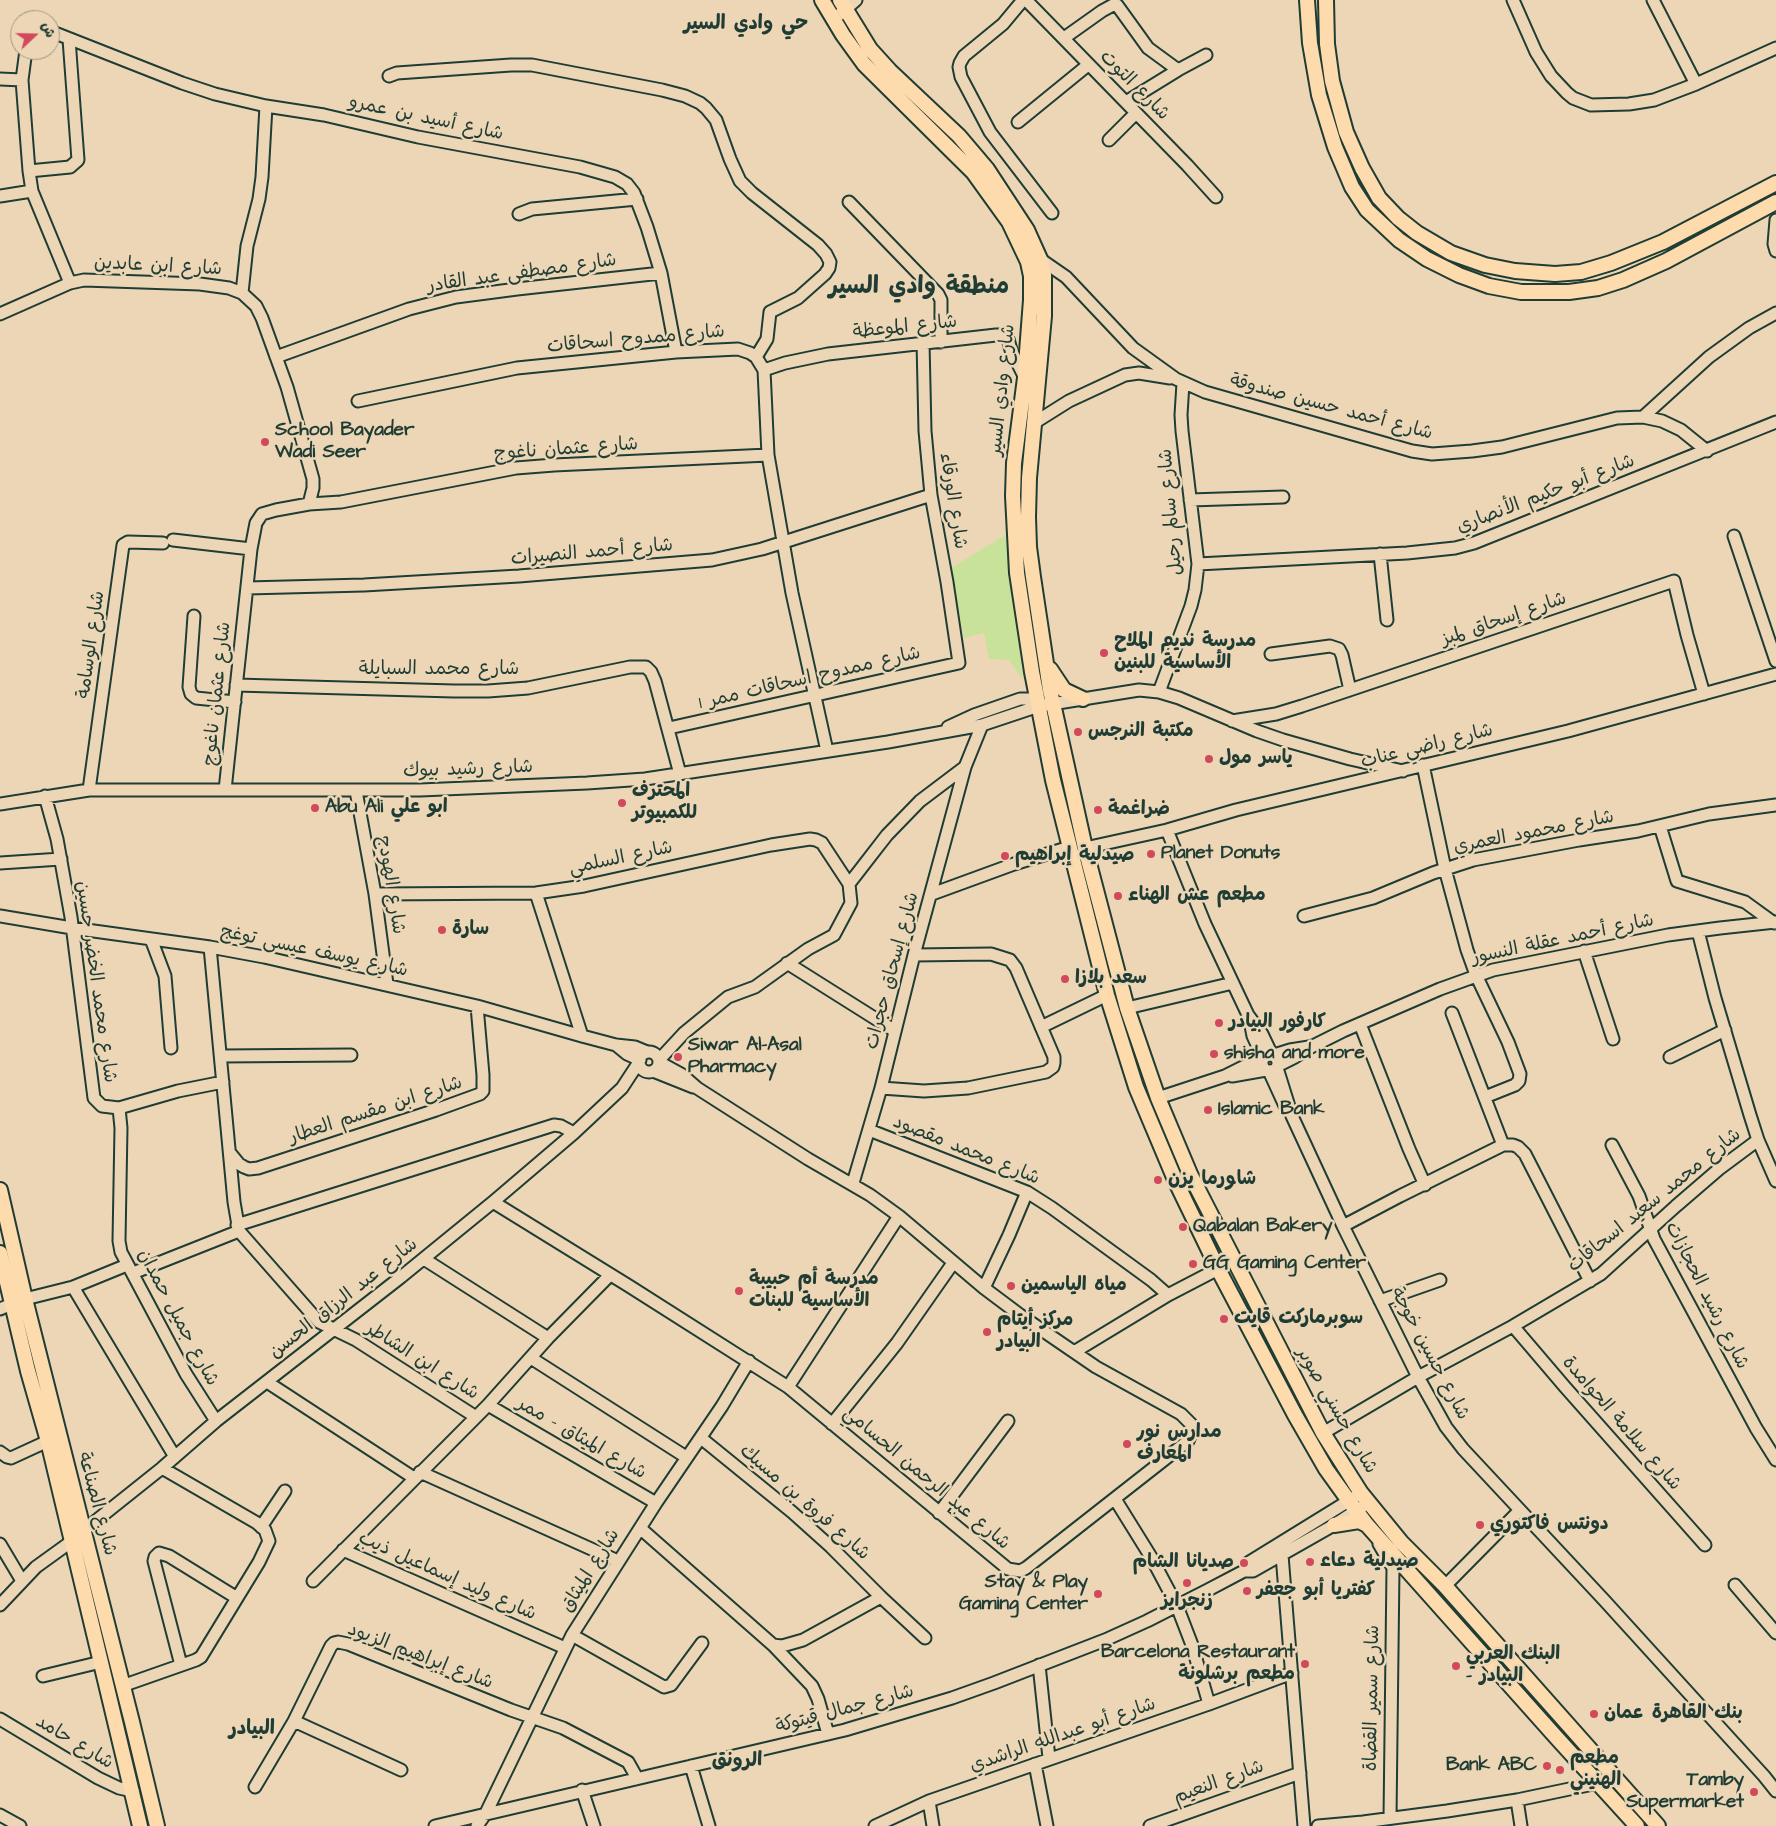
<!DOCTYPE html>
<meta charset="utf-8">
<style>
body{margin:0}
#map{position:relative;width:1776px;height:1826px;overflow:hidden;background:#edd6b6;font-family:"Architects Daughter","Playpen Sans Arabic",sans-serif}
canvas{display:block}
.north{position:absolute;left:10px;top:10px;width:50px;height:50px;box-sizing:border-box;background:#edd6b6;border:1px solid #9b9982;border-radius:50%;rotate:69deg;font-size:14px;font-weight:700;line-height:20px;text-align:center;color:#1f3d34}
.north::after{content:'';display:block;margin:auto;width:18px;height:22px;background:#d1495b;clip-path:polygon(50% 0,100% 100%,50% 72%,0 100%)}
</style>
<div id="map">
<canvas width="1776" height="1826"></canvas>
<div class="north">ش</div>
</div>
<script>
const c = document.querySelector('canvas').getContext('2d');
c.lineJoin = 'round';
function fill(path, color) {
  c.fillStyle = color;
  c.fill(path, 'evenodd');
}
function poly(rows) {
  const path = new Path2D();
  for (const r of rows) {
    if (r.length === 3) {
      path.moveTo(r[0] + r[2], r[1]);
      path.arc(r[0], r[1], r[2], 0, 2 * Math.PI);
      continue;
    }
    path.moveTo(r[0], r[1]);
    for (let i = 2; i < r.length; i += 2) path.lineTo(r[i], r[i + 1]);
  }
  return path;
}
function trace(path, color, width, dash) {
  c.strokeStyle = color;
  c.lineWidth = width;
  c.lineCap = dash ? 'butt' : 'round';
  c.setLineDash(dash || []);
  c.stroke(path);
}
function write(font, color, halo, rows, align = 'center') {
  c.font = font + ' "Architects Daughter","Playpen Sans Arabic",sans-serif';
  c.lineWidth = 5;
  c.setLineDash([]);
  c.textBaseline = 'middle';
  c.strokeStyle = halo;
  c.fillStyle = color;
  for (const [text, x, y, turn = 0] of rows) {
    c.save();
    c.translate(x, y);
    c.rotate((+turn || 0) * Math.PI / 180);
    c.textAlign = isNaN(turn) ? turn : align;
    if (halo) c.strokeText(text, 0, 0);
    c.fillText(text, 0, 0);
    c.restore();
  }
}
const green = poly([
 [1007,534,1023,680,1009,660,989,659,984,633,964,638,951,568]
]);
const minor = poly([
 [1023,0,1003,24,964,56,960,63,959,67,961,77,990,132,1052,213],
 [1026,0,1187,165,1216,197],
 [1513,0,1536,52,1551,76,1567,93,1573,98,1591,105,1629,104,1654,100,1696,84,1776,48],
 [1653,0,1696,84],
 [833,20,856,0],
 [50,31,182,83,215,94,266,106,324,115,418,137,580,167,615,177,627,184,634,193,647,227,661,273,676,352],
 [1064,38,1102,11,1113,5,1117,5,1148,48,1178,70],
 [26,50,22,80,29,171,32,191,70,283],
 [389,76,397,73,511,65,532,65,662,90,685,96,700,103,706,108,716,120,730,159,740,181,752,193,818,245,826,254,830,262,829,268,825,274,798,298,770,312,767,339,756,357],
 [0,79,22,80],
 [1126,102,1178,70,1206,55],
 [1018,122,1088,65],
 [1109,140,1136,113],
 [29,171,70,167,78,160,69,39],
 [0,196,32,191],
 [849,202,938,294,941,300,941,342],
 [519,214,532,209,637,199],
 [1776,220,1774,244,1776,251],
 [1040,259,1066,277,1133,348,1176,379,1205,392,1412,451,1432,454,1472,451,1502,447,1617,418,1643,417,1662,421,1681,430,1707,451],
 [242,293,247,246,259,199,262,177,266,106],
 [0,314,70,283,84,280,200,284,229,288,242,293,256,306,262,318,287,387,313,479,313,488,309,504],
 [276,357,409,309,456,297,517,289,661,273],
 [764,370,785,363,828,354,996,335,1002,335,1008,339,1011,350,1025,378],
 [358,401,517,368,676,352,738,349,750,353,756,357,764,370,768,455,792,593,827,751],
 [1643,417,1709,357,1749,328,1776,313],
 [1034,423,1069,401,1125,375,1139,373,1170,378],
 [1190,500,1283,497],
 [1734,536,1776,661],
 [173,540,251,549],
 [1380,554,1387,620],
 [1198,564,1407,553,1455,548,1474,543,1776,422],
 [247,588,364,585,519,576,712,560,762,549,931,495],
 [194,616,189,687,191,694,196,698,235,702],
 [1271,654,1330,646,1339,649,1342,655,1350,690],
 [236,685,454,691,488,691,528,688,630,667,646,667,651,672,655,681,680,774],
 [1159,692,1191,606,1195,590,1198,564,1182,431,1181,415,1183,383],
 [1232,721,1276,714,1302,706,1674,581,1687,635,1704,694],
 [948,727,974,715,1020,699,1029,699,1039,706],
 [669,728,959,663,947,582,931,495,925,431,923,342],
 [1423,765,1445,869,1467,950,1476,975,1508,1042,1520,1074,1519,1081,1515,1085,1485,1097],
 [89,790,123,545,128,542,163,543],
 [225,790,251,549,256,523,262,514,276,510,309,504,341,502,516,468,554,465,768,455],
 [356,791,375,894,387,984],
 [45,796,57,839,71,917,94,1098,102,1106,119,1108,178,1091,223,1082],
 [0,804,89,790,420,790,587,783,645,779,888,742,982,725,1039,706,1139,690,1159,692,1179,698,1257,731,1283,740,1350,759,1403,771],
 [1660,826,1677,881,1745,902,1774,923],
 [1167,830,1205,924,1248,1015,1262,1034,1272,1055],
 [1085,848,1167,830,1236,810,1568,731,1776,674],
 [0,863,61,859],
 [536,893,582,1036],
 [375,894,536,893,584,886,771,845,810,839,816,840,822,843,849,884],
 [932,894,1014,864,1070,847],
 [0,916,72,928,210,947,264,957,477,1006,582,1036,616,1045,635,1047,647,1052],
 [1304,916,1373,898,1433,873,1473,860,1579,840,1638,831,1709,814,1776,805],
 [1698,931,1715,998,1750,1115,1758,1140,1776,1181],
 [151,939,165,976,171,1048],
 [210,947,234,1202,239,1231,319,1322,356,1340,476,1417],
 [1584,951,1613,1039],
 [787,963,895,1031],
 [1127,1008,1233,983],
 [1452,1013,1503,1145],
 [1250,1021,1253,1036,1263,1058],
 [1360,1024,1409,1149,1425,1185],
 [1041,1027,1107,995],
 [616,1045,627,1054,640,1060],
 [649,1062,10],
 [1270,1063,8],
 [1274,1055,1290,1050,1309,1047],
 [221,1056,351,1055],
 [1670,1057,1725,1030],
 [659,1060,684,1033,728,997,755,987,808,949,834,935,851,903,849,884,873,853,887,835,920,801,965,767],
 [1279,1065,1295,1057,1311,1047,1343,1031,1440,989,1493,970,1668,935,1720,928,1776,922],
 [1277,1068,1292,1116,1343,1226,1418,1377,1446,1427,1463,1449,1604,1600,1764,1776,1776,1791],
 [653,1071,693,1087],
 [1269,1071,1285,1106],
 [1232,1076,1266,1070],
 [881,1088,924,1091,968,1088,1046,1072,1053,1067,1054,1063,1054,1057,1016,968,1010,960,991,954,914,955],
 [1158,1098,1225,1076,1245,1066,1262,1060],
 [119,1108,121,1128,119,1241,121,1252,186,1374,216,1421],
 [869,1130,1027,1192,1052,1208,1151,1280,1168,1295],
 [1612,1145,1639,1196,1654,1239,1756,1428,1776,1460],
 [230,1153,239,1164,244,1167,249,1169,258,1168,436,1110,480,1094,483,1091,483,1075,477,1006],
 [853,1183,881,1088,914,955,965,767,982,725],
 [493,1202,629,1286,788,1387,1008,1569,1020,1571,1026,1568,1188,1441,1192,1431,1191,1424,1181,1414,1096,1367,1020,1315,984,1288,899,1216,870,1195,808,1159,697,1088,681,1074,659,1062],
 [237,1225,554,1125,561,1126,574,1133],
 [1343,1226,1400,1196,1503,1145,1513,1145,1518,1147,1525,1154,1590,1281],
 [424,1259,548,1338],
 [133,1273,239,1231],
 [73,1287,175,1457],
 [984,1288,1009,1235,1027,1192],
 [25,1299,73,1287,127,1265],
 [1380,1301,1440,1280],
 [0,1309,12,1304],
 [1513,1326,1565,1387,1705,1545],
 [1074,1352,1168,1295,1218,1269],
 [531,1358,686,1457],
 [267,1382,414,1478],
 [788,1387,899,1216],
 [488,1405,656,1503],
 [832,1424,897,1343,953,1263],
 [1323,1433,1418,1377,1513,1326,1601,1274,1676,1206,1719,1169,1758,1140],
 [701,1438,792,1512,831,1547,881,1597,925,1638],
 [0,1452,7,1457,11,1458,48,1441],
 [420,1472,618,1561],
 [1115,1499,1151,1557,1177,1606,1192,1645,1209,1704],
 [939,1513,1008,1421],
 [261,1527,285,1491],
 [640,1528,773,1645,782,1646,803,1640,881,1597],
 [83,1531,162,1468,216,1421,401,1277,493,1202,574,1133,622,1088,639,1062],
 [0,1544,22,1581],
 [1379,1544,1393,1568,1390,1818],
 [343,1550,565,1648],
 [1282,1555,1304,1826],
 [1244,1571,1253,1571,1334,1525,1362,1507],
 [313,1581,488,1405,548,1338,610,1275],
 [1735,1585,1776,1633],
 [1445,1586,1520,1510],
 [0,1605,36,1567,72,1541],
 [572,1635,664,1687,671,1685,702,1643],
 [773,1645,812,1686,818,1699,828,1734],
 [181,1665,154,1561,155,1557,159,1553,169,1556,237,1598],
 [1039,1665,1049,1758],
 [43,1676,101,1662],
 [122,1686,196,1660,201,1657,259,1562,269,1541,265,1530,257,1523,162,1468],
 [0,1719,98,1778,119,1788,133,1791],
 [294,1721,401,1770],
 [1035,1764,1047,1826],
 [691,1766,709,1826],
 [255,1787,294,1721,331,1646,334,1643,338,1642,348,1644,511,1710,563,1728,628,1762,637,1778],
 [582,1790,594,1826],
 [1517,1800,1521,1826],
 [929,1801,933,1826],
 [0,1815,20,1826],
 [435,1826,845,1730,952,1698,994,1683,1105,1640,1147,1621,1206,1591,1244,1571,1248,1563,1355,1497],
 [477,1826,486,1813,572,1635,656,1503,722,1406,749,1361],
 [875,1826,929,1801,1209,1704,1292,1673],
 [1150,1826,1300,1773],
 [1318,1826,1363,1822,1447,1811,1517,1800,1598,1783]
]);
const major = poly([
 [822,0,843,35,864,64,973,172,1009,222,1028,262,1031,276,1031,300,1025,378,1014,463,1013,496,1017,573,1032,672,1053,780,1107,995,1136,1087,1176,1182,1218,1269,1295,1415,1326,1469,1349,1501,1367,1525,1556,1737,1637,1826],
 [840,0,870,49,890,71,959,136,987,169,1027,230,1040,259,1044,275,1044,316,1029,478,1028,517,1029,547,1033,577,1050,690,1085,848,1127,1008,1158,1098,1190,1174,1323,1433,1361,1493,1401,1542,1445,1586,1658,1826],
 [1307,0,1310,43,1319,95,1335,147,1352,187,1367,210,1399,240,1427,259,1459,275,1489,286,1521,292,1569,292,1598,288,1623,280,1666,261,1776,202],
 [1326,0,1327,44,1332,81,1346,132,1362,168,1379,198,1398,218,1417,233,1451,253,1485,265,1515,271,1555,274,1581,272,1611,263,1663,242,1776,183],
 [1050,669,1064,690,1083,699],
 [0,1190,25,1299,132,1722,157,1826],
 [0,1253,28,1371,48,1441,140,1826],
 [1334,1525,1359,1521,1367,1525]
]);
const markers = [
 [265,442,5,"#d1495b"],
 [1104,653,5,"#d1495b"],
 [1078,732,5,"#d1495b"],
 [1209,759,5,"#d1495b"],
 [622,803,5,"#d1495b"],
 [315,808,5,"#d1495b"],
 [1098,810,5,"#d1495b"],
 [1151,854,5,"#d1495b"],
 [1005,856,5,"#d1495b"],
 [1118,896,5,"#d1495b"],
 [442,930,5,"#d1495b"],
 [1065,979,5,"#d1495b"],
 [1219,1023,5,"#d1495b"],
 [1214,1054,5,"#d1495b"],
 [678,1057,5,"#d1495b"],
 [1208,1110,5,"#d1495b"],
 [1158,1180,5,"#d1495b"],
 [1183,1227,5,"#d1495b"],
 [1193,1264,5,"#d1495b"],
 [1011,1286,5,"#d1495b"],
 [739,1291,5,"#d1495b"],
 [1224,1319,5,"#d1495b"],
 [987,1332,5,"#d1495b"],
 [1127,1444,5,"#d1495b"],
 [1480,1525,5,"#d1495b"],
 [1310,1562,5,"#d1495b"],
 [1244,1563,5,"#d1495b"],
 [1187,1583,5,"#d1495b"],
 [1247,1591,5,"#d1495b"],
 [1098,1594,5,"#d1495b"],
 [1305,1664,5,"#d1495b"],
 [1456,1666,5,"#d1495b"],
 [1594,1714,5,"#d1495b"],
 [1547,1766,5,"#d1495b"],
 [1560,1770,5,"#d1495b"],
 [1754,1792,5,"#d1495b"]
];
const streetNames = [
 ["شارع التوت",1134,86,45],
 ["شارع أسيد بن عمرو",426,119,12],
 ["شارع ابن عابدين",158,267,3],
 ["شارع مصطفى عبد القادر",522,274,-8],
 ["شارع الموعظة",905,328,-6],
 ["شارع ممدوح اسحاقات",636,340,-5],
 ["شارع وادي السير",1003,390,-84],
 ["شارع أحمد حسين صندوقة",1331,408,15],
 ["شارع عثمان ناغوج",566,450,-4],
 ["شارع أبو حكيم الأنصاري",1546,495,-21],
 ["شارع الورقاء",952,501,81],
 ["شارع سالم رحيل",1172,512,-95],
 ["شارع أحمد النصيرات",592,553,-5],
 ["شارع إسحاق لمبز",1504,620,-19],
 ["شارع الوسامة",92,645,-82],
 ["شارع محمد السبايلة",439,670],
 ["شارع ممدوح اسحاقات ممر 1",810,679,-13],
 ["شارع عثمان ناغوج",218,694,-84],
 ["شارع راضي عناب",1427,747,-14],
 ["شارع رشيد بيوك",468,770,-2],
 ["شارع محمود العمري",1534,833,-11],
 ["شارع السلمي",621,859,-12],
 ["شارع الهودج",390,885,81],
 ["شارع أحمد عقلة النسور",1563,940,-12],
 ["شارع يوسف عيسى توغج",314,952,12],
 ["شارع إسحاق حجرات",893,971,-75],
 ["شارع محمد الخضر حسين",95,982,82],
 ["شارع ابن مقسم العطار",376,1111,-18],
 ["شارع محمد مقصود",966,1151,22],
 ["شارع محمد سعيد اسحاقات",1655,1201,-39],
 ["شارع رشيد الحجازات",1706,1296,63],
 ["شارع عبد الرزاق الحسن",344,1299,-38],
 ["شارع جميل حمدان",177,1318,62],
 ["شارع حسين خوجة",1429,1354,62],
 ["شارع ابن الشاطر",422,1362,32],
 ["شارع حسني صوبر",1336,1411,60],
 ["شارع سلامة الحوامدة",1621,1424,49],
 ["شارع الميثاق - ممر",581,1439,30],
 ["شارع عبد الرحمن الحسامي",926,1479,40],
 ["شارع فروة بن مسيك",804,1503,41],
 ["شارع الصناعة",96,1504,75],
 ["شارع الميثاق",591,1571,-58],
 ["شارع وليد إسماعيل ذيب",447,1577,24],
 ["شارع إبراهيم الزيود",420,1657,21],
 ["شارع سمير القضاة",1373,1698,-89],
 ["شارع جمال قيتوكة",845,1710,-15],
 ["شارع أبو عبدالله الراشدي",1063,1736,-19],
 ["شارع حامد",74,1743,31],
 ["شارع النعيم",1219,1783,-20]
];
const poiNames = [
 ["School Bayader",275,431],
 ["Wadi Seer",275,453],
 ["مدرسة نديم الملاح",1114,642],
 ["الأساسية للبنين",1114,664],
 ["مكتبة النرجس",1088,732],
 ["ياسر مول",1219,759],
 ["المحترف",632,792],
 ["للكمبيوتر",632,814],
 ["Abu Ali ابو علي",325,808],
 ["ضراغمة",1108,810],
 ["Planet Donuts",1161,854],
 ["صيدلية إبراهيم",1015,856],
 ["مطعم عش الهناء",1128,896],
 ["سارة",452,930],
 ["سعد بلازا",1075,979],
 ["كارفور البيادر",1229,1023],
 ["Siwar Al-Asal",688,1046],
 ["Pharmacy",688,1068],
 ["shisha and more",1224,1054],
 ["Islamic Bank",1218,1110],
 ["شاورما يزن",1168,1180],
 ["Qabalan Bakery",1193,1227],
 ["GG Gaming Center",1203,1264],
 ["مدرسة أم حبيبة",749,1280],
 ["الأساسية للبنات",749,1302],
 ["مياه الياسمين",1021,1286],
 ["سوبرماركت قايت",1234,1319],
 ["مركز أيتام",997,1321],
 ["البيادر",997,1343],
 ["مدارس نور",1137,1433],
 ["المعارف",1137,1455],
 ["دونتس فاكتوري",1490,1525],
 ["صيدلية دعاء",1320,1562],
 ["صديانا الشام",1234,1563,"right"],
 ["Stay & Play",1088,1583,"right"],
 ["Gaming Center",1088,1605,"right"],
 ["كفتريا أبو جعفر",1257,1591],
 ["زنجرايز",1187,1602,"center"],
 ["Barcelona Restaurant",1295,1653,"right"],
 ["مطعم برشلونة",1295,1675,"right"],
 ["البنك العربي",1466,1655],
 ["- البيادر",1466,1677],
 ["بنك القاهرة عمان",1604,1714],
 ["مطعم",1570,1759],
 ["الهنيني",1570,1781],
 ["Bank ABC",1537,1766,"right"],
 ["Tamby",1744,1781,"right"],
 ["Supermarket",1744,1803,"right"]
];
const neighbourhoodNames = [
 ["حي وادي السير",746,25],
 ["البيادر",252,1730],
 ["الرونق",737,1762]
];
const districtNames = [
 ["منطقة وادي السير",919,288]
];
fill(green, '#c9e299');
trace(minor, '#1f3d34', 15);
trace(major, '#1f3d34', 18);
trace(minor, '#edd6b6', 11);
trace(major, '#fedbac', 14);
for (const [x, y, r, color] of markers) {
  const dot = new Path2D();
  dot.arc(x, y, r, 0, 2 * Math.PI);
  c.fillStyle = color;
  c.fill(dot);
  trace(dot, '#edd6b6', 2);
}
write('19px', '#1f3d34', '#edd6b6', streetNames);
write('bold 19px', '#1f3d34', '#edd6b6', poiNames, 'left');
write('bold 20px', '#1f3d34', '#edd6b6', neighbourhoodNames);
write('bold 24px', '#1f3d34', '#edd6b6', districtNames);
</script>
